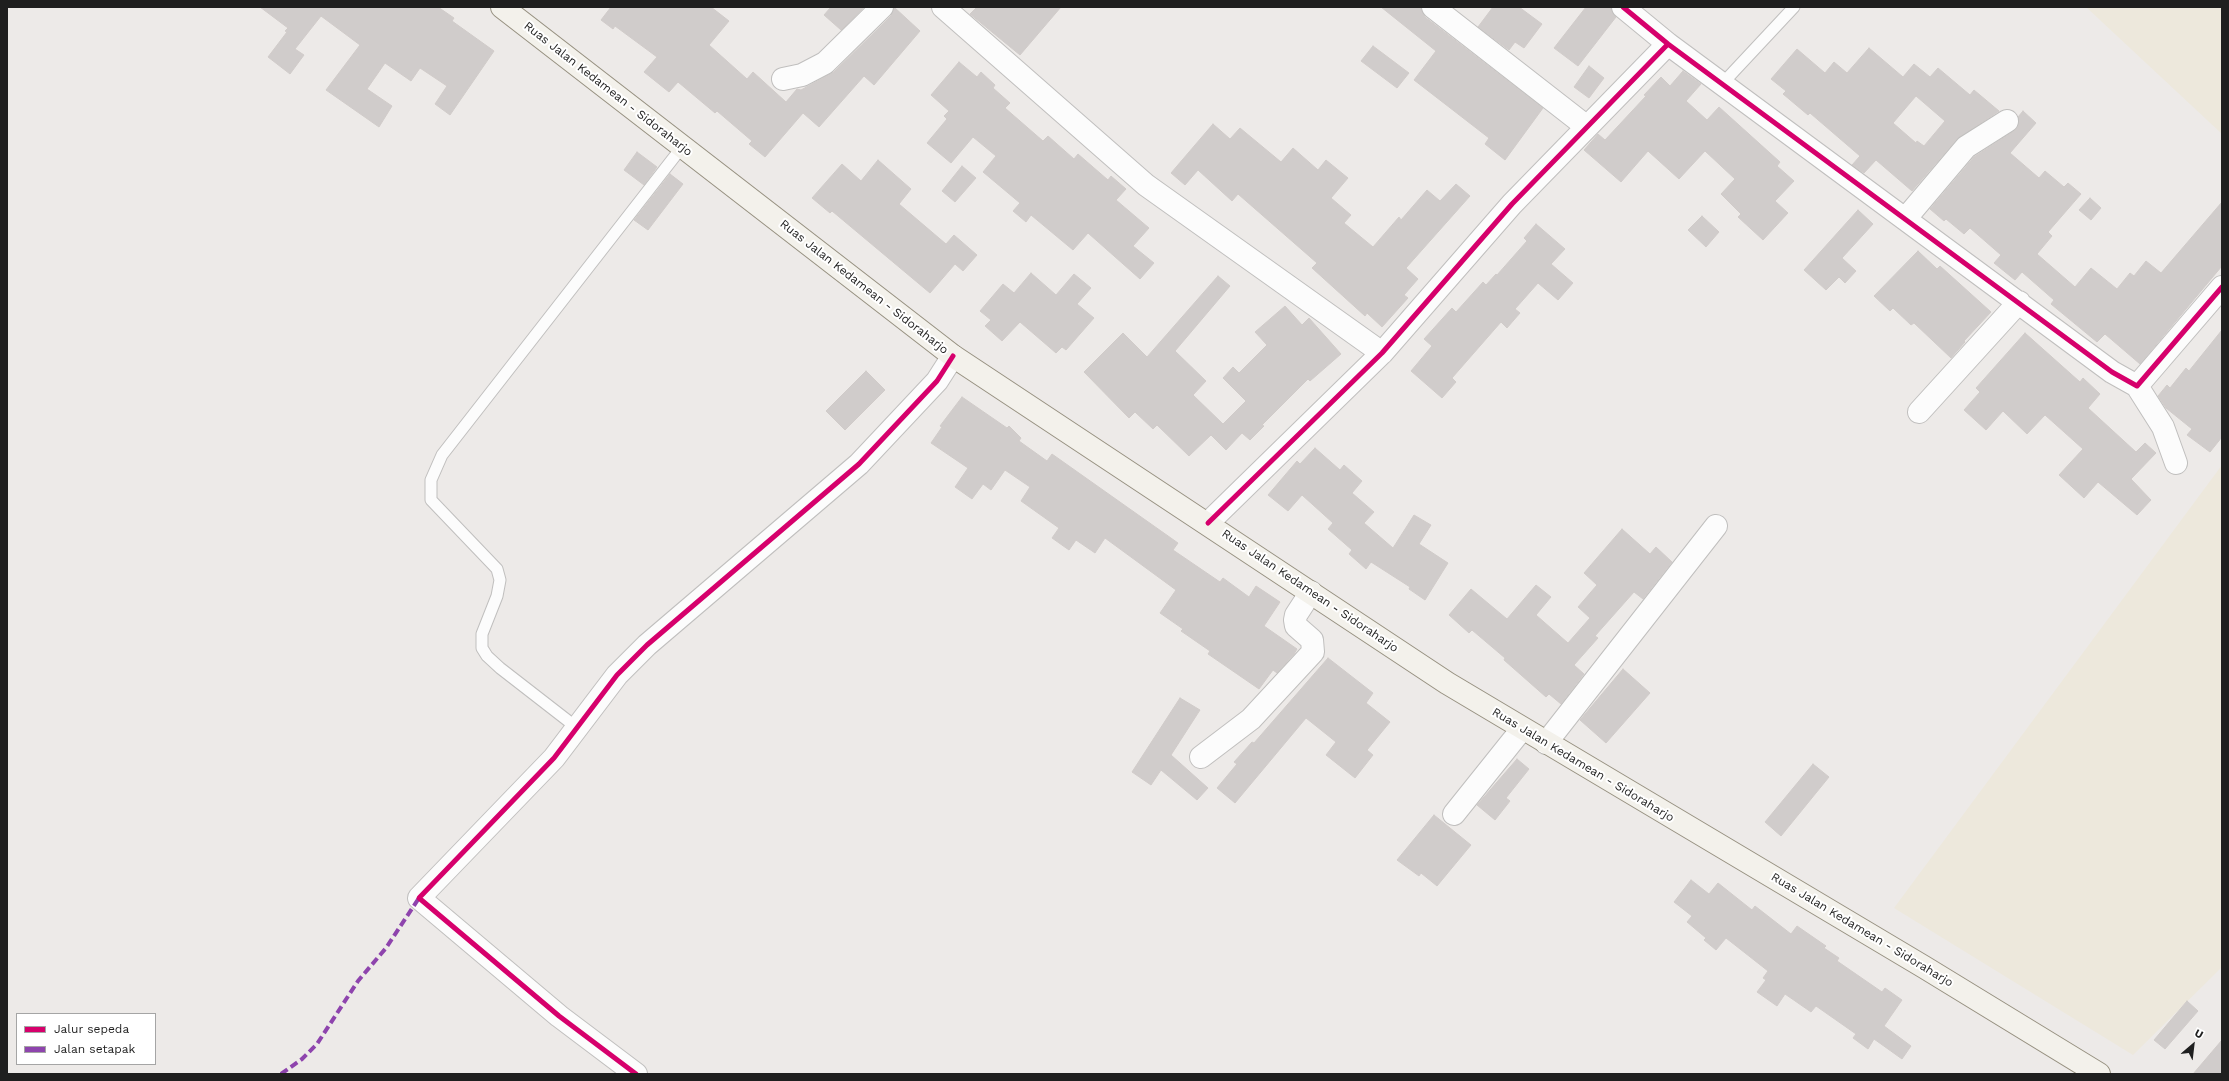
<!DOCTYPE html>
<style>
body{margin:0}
#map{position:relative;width:2229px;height:1081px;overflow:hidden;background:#edeae8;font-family:"Work Sans",sans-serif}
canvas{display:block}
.frame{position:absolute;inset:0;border:8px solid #1f1f1f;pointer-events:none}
.legend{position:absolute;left:16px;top:1013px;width:140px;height:52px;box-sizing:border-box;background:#fff;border:1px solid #a5a5a5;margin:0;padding:5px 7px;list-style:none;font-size:12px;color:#1f1f1f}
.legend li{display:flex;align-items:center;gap:8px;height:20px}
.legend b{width:20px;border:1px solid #a5a5a5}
.north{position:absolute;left:2173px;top:1025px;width:40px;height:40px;-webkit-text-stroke:3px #fff;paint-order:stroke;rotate:28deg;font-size:11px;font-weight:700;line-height:16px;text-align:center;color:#1f1f1f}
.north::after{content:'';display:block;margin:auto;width:14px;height:18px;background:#1f1f1f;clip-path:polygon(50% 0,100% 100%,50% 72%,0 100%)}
</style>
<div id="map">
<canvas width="2229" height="1081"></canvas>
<div class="frame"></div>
<ul class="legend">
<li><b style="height:5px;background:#d6006c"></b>Jalur sepeda</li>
<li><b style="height:5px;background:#8e44ad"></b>Jalan setapak</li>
</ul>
<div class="north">U</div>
</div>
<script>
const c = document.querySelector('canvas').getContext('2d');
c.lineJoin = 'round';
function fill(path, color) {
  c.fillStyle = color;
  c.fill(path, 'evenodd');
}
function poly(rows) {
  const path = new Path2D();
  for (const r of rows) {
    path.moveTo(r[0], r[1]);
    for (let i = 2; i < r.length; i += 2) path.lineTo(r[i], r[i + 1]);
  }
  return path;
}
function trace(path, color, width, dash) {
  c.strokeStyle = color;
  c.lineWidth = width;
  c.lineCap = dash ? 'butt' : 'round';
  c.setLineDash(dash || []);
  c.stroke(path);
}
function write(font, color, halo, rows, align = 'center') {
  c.font = font + ' "Work Sans",sans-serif';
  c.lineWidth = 4;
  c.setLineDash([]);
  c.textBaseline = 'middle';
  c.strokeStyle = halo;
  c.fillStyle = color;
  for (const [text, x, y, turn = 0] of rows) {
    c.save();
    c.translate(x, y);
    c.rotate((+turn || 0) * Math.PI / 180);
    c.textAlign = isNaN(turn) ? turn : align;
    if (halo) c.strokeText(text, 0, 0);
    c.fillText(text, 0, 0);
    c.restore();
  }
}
const farmland = poly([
 [2086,7,2222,7,2222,134],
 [2222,465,2222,967,2133,1055,1894,908]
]);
const building = poly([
 [260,7,438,7,454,18,452,21,494,51,450,115,435,104,447,86,420,68,411,81,385,63,367,89,392,106,379,127,326,90,360,45,321,16,295,49,304,55,290,74,268,57,287,32,285,31,288,28,260,7],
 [611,7,711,7,729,21,709,45,747,79,753,72,786,102,797,89,801,90,834,72,891,16,894,7,920,31,874,85,864,76,819,127,803,113,765,157,749,144,752,141,717,111,715,113,678,82,669,92,644,72,657,57,615,26,613,29,601,20,611,7],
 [831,7,864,7,841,30,824,15,831,7],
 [977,7,1061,7,1020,55,970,14,977,7],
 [1381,7,1421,7,1425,17,1543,108,1505,160,1485,144,1489,138,1414,80,1436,51,1381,7],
 [1493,7,1519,7,1542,24,1524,48,1515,42,1509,50,1478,27,1493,7],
 [1586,7,1611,7,1616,17,1578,66,1554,48,1586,7],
 [1373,46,1409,73,1397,88,1361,61,1373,46],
 [1869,48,1903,77,1914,64,1930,77,1938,68,1970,95,1974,90,1999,111,1957,139,1912,191,1876,160,1864,173,1852,165,1860,156,1810,113,1808,115,1783,94,1786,91,1771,79,1797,49,1825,73,1834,62,1847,73,1869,48],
 [1916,96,1945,121,1924,146,1917,141,1916,143,1893,123,1916,96],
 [959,62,977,77,981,72,995,85,993,88,1010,103,1005,108,1043,141,1048,136,1074,159,1078,154,1108,180,1111,176,1126,189,1116,200,1149,228,1133,246,1154,263,1140,279,1088,233,1073,250,1031,215,1026,222,1013,211,1020,203,983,172,996,156,973,137,951,163,927,143,947,119,944,116,949,111,931,95,959,62],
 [1589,66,1604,78,1589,98,1574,87,1589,66],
 [1683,71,1701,84,1686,101,1707,120,1719,107,1780,162,1777,166,1794,181,1775,201,1788,213,1763,240,1738,217,1741,214,1721,194,1735,179,1705,151,1679,179,1648,151,1621,182,1584,150,1598,134,1605,140,1646,96,1644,95,1661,77,1670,86,1683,71],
 [2023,111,2036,123,2010,153,2039,178,2045,171,2064,187,2068,183,2081,194,2048,232,2052,236,2037,254,2075,287,2091,268,2117,289,2130,273,2134,276,2146,261,2161,273,2222,202,2222,266,2140,364,2105,334,2097,342,2051,304,2054,300,2022,272,2015,280,1994,263,2001,255,1970,228,1964,234,1946,219,1944,221,1930,209,1974,157,2014,131,2018,126,2018,117,2023,111],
 [1213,124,1230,139,1240,128,1281,162,1293,148,1318,170,1326,160,1348,178,1331,198,1351,215,1344,223,1373,247,1399,217,1401,220,1427,190,1440,201,1456,184,1470,196,1406,268,1418,279,1404,295,1408,298,1382,327,1367,313,1365,316,1312,268,1317,263,1238,194,1232,201,1198,170,1185,185,1171,173,1213,124],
 [637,152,657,167,644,185,624,170,637,152],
 [878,160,911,189,899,204,946,244,954,235,977,255,963,271,955,264,930,293,832,211,830,213,812,198,842,164,861,181,878,160],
 [962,166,976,178,955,202,942,191,962,166],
 [670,174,683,184,648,230,634,220,670,174],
 [2090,198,2101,208,2091,220,2079,210,2090,198],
 [1858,210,1873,224,1842,258,1856,271,1845,283,1839,277,1826,290,1804,270,1858,210],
 [1702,216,1719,232,1706,247,1688,230,1702,216],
 [1536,224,1565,249,1551,264,1573,283,1558,300,1538,283,1515,309,1520,313,1507,328,1501,322,1452,378,1456,382,1442,398,1411,371,1432,346,1424,339,1452,308,1456,312,1483,282,1486,285,1496,274,1497,275,1527,241,1524,238,1536,224],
 [1918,251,1937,269,1940,266,1991,312,1964,341,1965,342,1951,358,1914,323,1911,325,1893,308,1890,311,1874,296,1918,251],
 [1031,273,1056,295,1074,274,1091,288,1077,304,1094,318,1066,350,1062,347,1056,353,1020,322,1002,341,985,326,991,320,980,311,1003,284,1014,293,1031,273],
 [1218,276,1230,286,1175,351,1206,381,1193,395,1223,424,1246,401,1223,378,1233,367,1239,373,1267,345,1255,332,1285,306,1302,325,1309,318,1341,354,1310,381,1308,379,1262,425,1264,426,1250,440,1242,433,1226,450,1211,435,1189,456,1157,425,1153,429,1135,412,1129,418,1084,372,1123,333,1147,357,1218,276],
 [2222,330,2222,437,2210,452,2187,435,2192,429,2166,408,2158,396,2167,385,2170,388,2186,368,2189,371,2222,330],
 [2025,333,2080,382,2083,378,2100,394,2088,408,2136,452,2145,443,2156,453,2131,479,2151,500,2137,515,2098,482,2084,498,2059,475,2083,449,2045,415,2027,434,2003,411,1986,430,1964,410,1980,392,1976,388,2025,333],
 [866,371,885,390,845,430,826,411,866,371],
 [962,397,1007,428,1009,426,1021,438,1019,441,1047,461,1052,454,1127,507,1178,543,1173,550,1220,582,1223,578,1249,597,1256,586,1280,602,1264,626,1297,649,1294,654,1277,673,1273,670,1259,689,1208,654,1210,651,1181,631,1183,629,1160,613,1176,590,1105,538,1095,553,1076,540,1069,550,1052,538,1059,528,1021,501,1030,487,1005,470,991,490,983,484,972,499,955,487,968,468,931,443,942,427,940,426,962,397],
 [1315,448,1340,470,1344,465,1362,481,1352,493,1374,512,1364,523,1393,548,1414,515,1431,525,1419,544,1448,563,1425,600,1409,589,1410,587,1371,562,1366,569,1349,554,1352,550,1328,529,1333,523,1302,495,1288,511,1268,495,1297,461,1300,464,1315,448],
 [1622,529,1650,554,1656,547,1672,562,1643,599,1634,592,1595,636,1598,638,1574,665,1584,674,1561,704,1549,694,1546,697,1504,660,1505,658,1472,630,1469,633,1449,615,1471,589,1507,619,1536,585,1551,597,1536,615,1568,643,1590,618,1578,607,1597,585,1584,573,1622,529],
 [1328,658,1373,693,1366,703,1390,722,1367,750,1373,755,1355,778,1326,755,1336,742,1306,718,1235,803,1217,788,1237,764,1234,762,1252,742,1254,743,1328,658],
 [1623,669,1650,693,1606,743,1580,720,1623,669],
 [1180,698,1200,710,1171,755,1208,788,1197,800,1161,770,1151,785,1132,772,1180,698],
 [1517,759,1529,769,1506,798,1510,801,1495,820,1477,805,1517,759],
 [1813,764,1829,777,1781,836,1765,822,1813,764],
 [1434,815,1471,845,1437,886,1421,873,1419,876,1397,860,1434,815],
 [1691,880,1709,894,1718,883,1752,910,1755,906,1791,934,1797,926,1826,946,1824,948,1839,958,1837,961,1882,992,1885,988,1902,1000,1884,1026,1911,1046,1902,1059,1874,1039,1868,1049,1853,1038,1856,1034,1816,1006,1811,1012,1785,994,1777,1006,1757,992,1766,980,1763,978,1768,971,1726,938,1716,950,1704,940,1706,938,1687,922,1692,916,1674,902,1691,880],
 [2187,1001,2198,1011,2165,1049,2154,1040,2187,1001],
 [2222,1040,2222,1074,2193,1074,2222,1040]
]);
const lane = poly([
 [1722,84,1794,7],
 [576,727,500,668,487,656,482,648,482,634,497,596,500,580,497,569,431,500,431,480,442,455,682,147]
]);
const street = poly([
 [943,7,1146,185,1382,353],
 [1433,7,1587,127],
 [1623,7,1668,44,2112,372,2137,386,2222,287],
 [783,79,802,75,825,63,882,7],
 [1906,218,1966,147,2007,121],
 [2137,386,2163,427,2176,463],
 [1919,412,2019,302],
 [1208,523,1382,353,1512,204,1668,44],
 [1546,743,1716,526],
 [1201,757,1251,719,1313,652,1312,640,1296,626,1295,620,1296,615,1311,592],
 [1454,814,1522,729],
 [636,1074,559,1016,419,898,554,758,617,675,647,645,859,464,937,381,953,356]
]);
const secondary = poly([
 [502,7,953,356,1447,683,1924,967,2099,1074]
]);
const quiet = poly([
 [281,1074,302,1059,317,1044,358,981,386,948,419,898]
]);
const cycleway = poly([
 [1623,7,1668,44,2112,372,2137,386,2222,287],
 [1208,523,1382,353,1512,204,1668,44],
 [636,1074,559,1016,419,898,554,758,617,675,647,645,859,464,937,381,953,356]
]);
const streetNames = [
 ["Ruas Jalan Kedamean - Sidoraharjo",608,89,38],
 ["Ruas Jalan Kedamean - Sidoraharjo",864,287,38],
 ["Ruas Jalan Kedamean - Sidoraharjo",1310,591,34],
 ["Ruas Jalan Kedamean - Sidoraharjo",1583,765,31],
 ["Ruas Jalan Kedamean - Sidoraharjo",1862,930,31]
];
fill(farmland, '#ede8dc');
fill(building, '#d0cccb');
trace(building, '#d0cbc9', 1);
trace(lane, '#c0bfbe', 13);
trace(street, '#c0bfbe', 24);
trace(secondary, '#979181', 24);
trace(lane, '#fcfcfc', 11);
trace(street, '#fcfcfc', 22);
trace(secondary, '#f3f1eb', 22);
trace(quiet, '#8e44ad', 4, [8, 4]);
trace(cycleway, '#d6006c', 5);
write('12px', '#1f1f1f', '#fff', streetNames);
</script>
